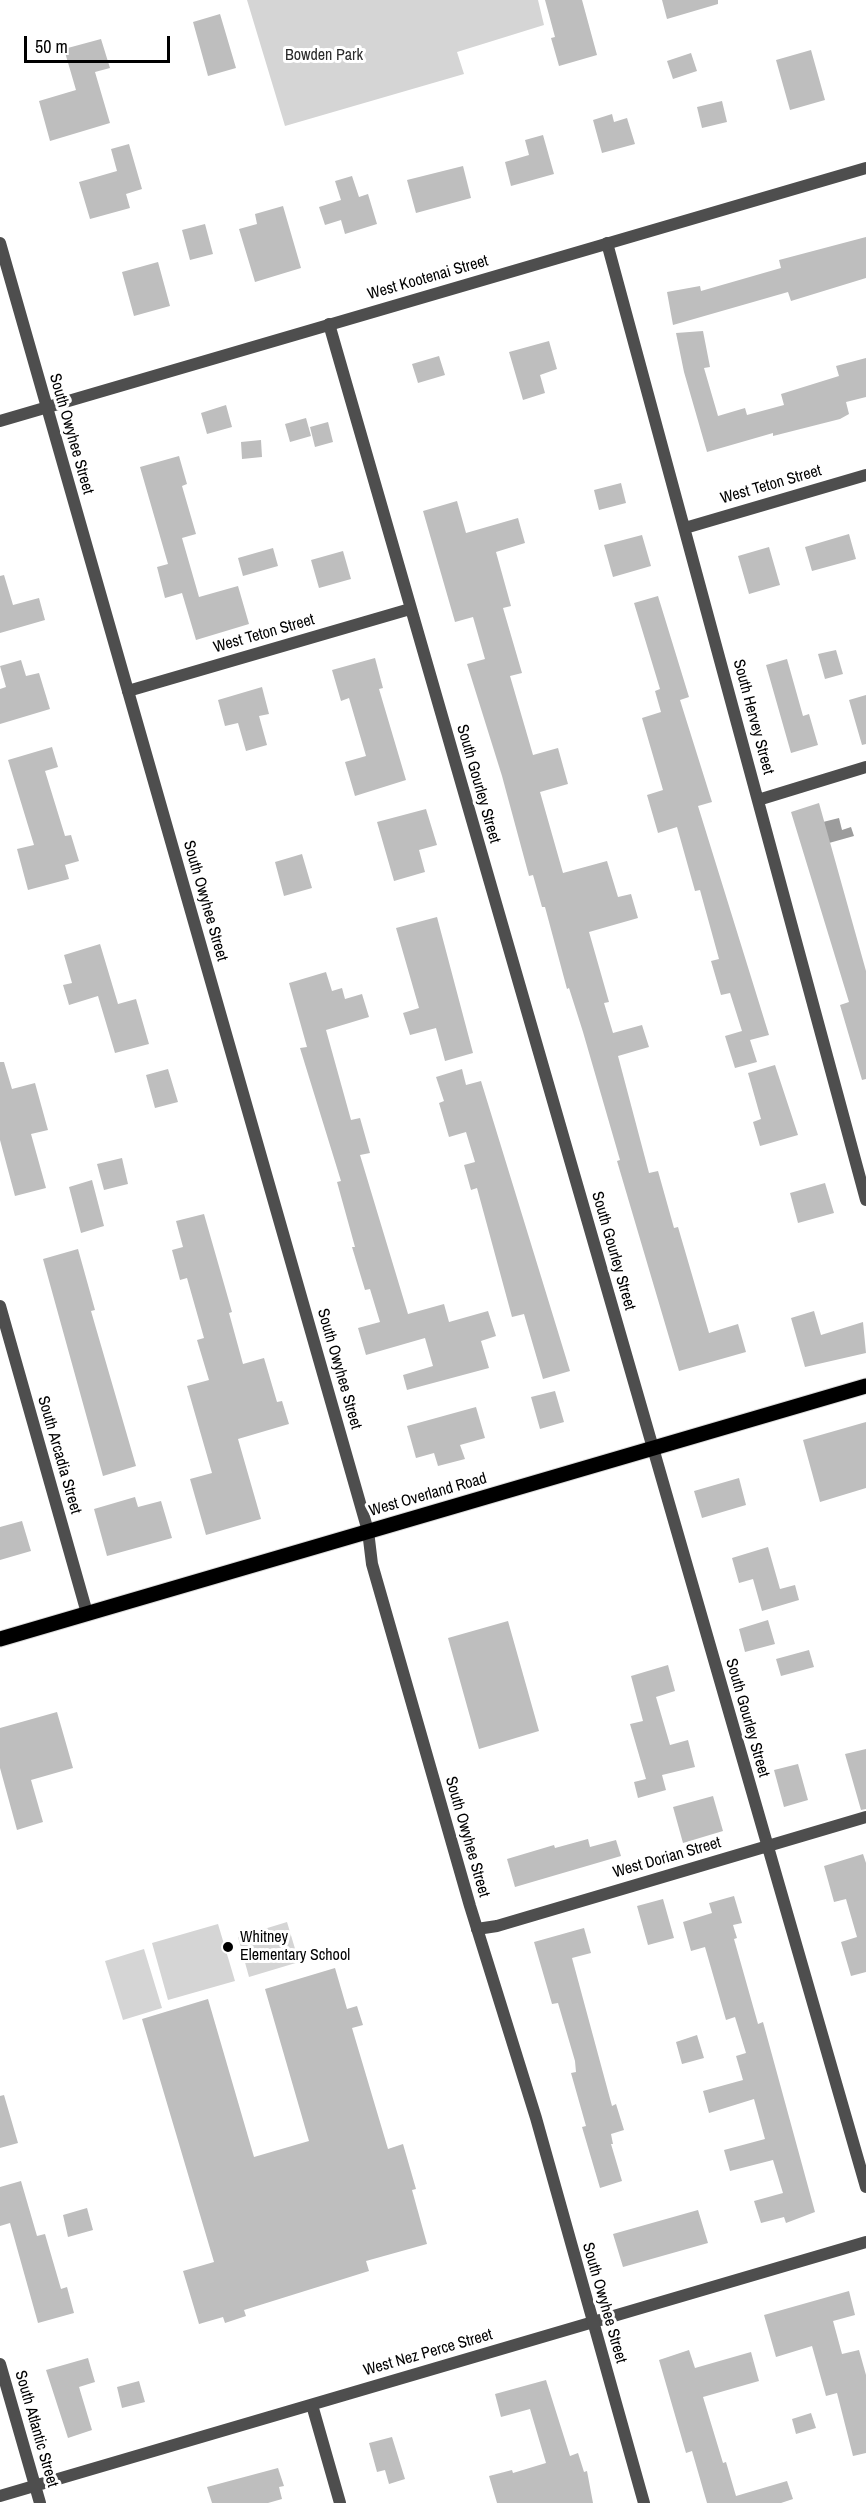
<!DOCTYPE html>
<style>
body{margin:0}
#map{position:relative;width:866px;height:2503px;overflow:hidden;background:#fff;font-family:"Archivo Narrow",sans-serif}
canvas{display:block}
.scale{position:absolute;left:24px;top:36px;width:146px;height:27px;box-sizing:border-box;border:3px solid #000;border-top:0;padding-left:8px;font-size:18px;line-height:21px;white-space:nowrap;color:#000;-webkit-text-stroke:4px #fff;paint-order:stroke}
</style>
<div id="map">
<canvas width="866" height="2503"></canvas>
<div class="scale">50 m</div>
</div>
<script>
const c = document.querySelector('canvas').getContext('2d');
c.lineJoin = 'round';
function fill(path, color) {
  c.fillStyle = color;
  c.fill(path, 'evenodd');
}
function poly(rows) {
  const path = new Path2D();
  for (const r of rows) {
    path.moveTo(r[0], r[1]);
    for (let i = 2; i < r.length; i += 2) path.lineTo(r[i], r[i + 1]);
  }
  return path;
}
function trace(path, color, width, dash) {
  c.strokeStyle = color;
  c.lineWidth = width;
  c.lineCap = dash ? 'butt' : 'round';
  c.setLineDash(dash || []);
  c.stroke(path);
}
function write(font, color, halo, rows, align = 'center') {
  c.font = font + ' "Archivo Narrow",sans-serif';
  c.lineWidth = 6;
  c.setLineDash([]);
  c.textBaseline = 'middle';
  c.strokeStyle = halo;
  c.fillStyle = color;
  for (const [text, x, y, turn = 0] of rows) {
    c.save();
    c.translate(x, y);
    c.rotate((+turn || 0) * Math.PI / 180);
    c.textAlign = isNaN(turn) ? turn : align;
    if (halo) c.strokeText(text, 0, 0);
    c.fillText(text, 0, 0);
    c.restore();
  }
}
const green = poly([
 [247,0,538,0,544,25,457,52,464,74,285,126],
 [287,1922,299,1962,249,1977,238,1937],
 [218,1924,235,1981,168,2000,152,1943],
 [144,1949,162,2008,123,2020,105,1961]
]);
const water = poly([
 [839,818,842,830,851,827,854,836,829,843,823,822]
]);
const building = poly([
 [545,0,582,0,597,55,559,66,551,38,555,37],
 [662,0,718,0,718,4,667,19],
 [220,14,236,68,208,76,193,22],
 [101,39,110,68,95,72,110,123,50,141,39,101,76,90,64,49],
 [811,50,825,100,790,110,776,60],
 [691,53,697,71,673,79,667,61],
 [722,101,727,122,702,128,697,107],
 [612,114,614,122,627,118,635,144,602,153,593,120],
 [543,135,554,174,511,186,505,162,529,155,525,140],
 [129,144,142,189,126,194,130,208,90,219,79,182,117,171,111,149],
 [463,166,471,198,416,213,407,180],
 [352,176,359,197,368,194,377,224,345,234,341,220,325,225,319,207,341,200,335,181],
 [283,206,301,268,255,282,239,229,257,224,255,214],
 [205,224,213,254,190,260,182,230],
 [866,237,866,278,791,301,788,292,673,325,667,292,700,286,701,291,781,268,779,260],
 [158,262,170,306,134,316,122,272],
 [703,331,710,367,704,368,718,416,745,408,747,415,784,405,781,394,839,376,836,366,866,358,866,397,846,402,849,414,840,419,773,436,773,433,707,452,684,372,676,333],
 [549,341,557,369,540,375,545,393,523,400,509,352],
 [439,356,445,375,418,383,412,364],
 [226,405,232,427,207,434,201,413],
 [306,418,311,436,290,442,285,424],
 [328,422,333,442,315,447,310,427],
 [261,440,262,457,242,459,241,442],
 [179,456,187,484,182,486,196,534,182,538,199,597,238,586,249,624,196,640,182,593,165,598,157,567,168,564,140,467],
 [621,483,626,503,599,510,594,490],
 [457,501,466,533,518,518,525,543,496,552,511,606,503,608,522,673,510,676,533,755,558,748,568,784,540,792,563,873,607,861,618,897,631,894,638,918,589,932,609,1002,604,1003,613,1033,642,1025,649,1047,618,1056,649,1173,658,1171,674,1228,678,1227,709,1333,738,1324,746,1352,679,1371,617,1161,620,1160,583,1032,569,988,567,989,545,907,542,907,533,875,529,876,502,776,467,664,485,659,473,617,455,622,423,511],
 [849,534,856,559,812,571,805,547],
 [642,535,651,566,613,577,604,545],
 [769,547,780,585,749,594,738,556],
 [273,548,278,566,243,576,238,558],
 [343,551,351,579,319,588,311,560],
 [4,575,13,605,39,598,45,620,0,633,0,576],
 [658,596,689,697,680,700,712,802,698,806,769,1035,750,1040,757,1062,735,1068,725,1036,742,1031,730,993,721,995,711,961,719,959,700,890,695,891,677,827,658,833,647,795,663,790,642,718,661,712,655,691,660,689,634,603],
 [836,650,843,674,825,679,818,654],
 [375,658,383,688,379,689,406,780,355,796,345,762,366,756,349,698,341,701,332,670],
 [787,659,803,716,809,714,818,745,791,753,766,665],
 [21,660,26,676,39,673,50,709,0,724,0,689,6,687,0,666],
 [262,687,269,714,259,716,267,745,246,751,238,723,225,726,218,700],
 [866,695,866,744,862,745,849,700],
 [52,747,58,767,45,771,65,836,71,835,79,861,65,865,69,879,28,890,17,849,34,845,8,760],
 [819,803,866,971,866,1079,862,1080,840,1005,849,1002,791,812],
 [426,809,437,845,419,850,425,872,394,881,377,822],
 [302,854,312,888,284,896,275,862],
 [437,917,473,1053,445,1061,436,1028,410,1035,403,1013,419,1008,396,928],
 [100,944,118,1004,136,999,149,1044,115,1053,98,996,69,1005,63,985,72,983,64,955],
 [326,972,332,991,342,988,345,999,362,994,369,1017,326,1030,351,1120,360,1118,370,1153,360,1155,408,1314,444,1304,449,1322,488,1311,496,1336,481,1341,489,1368,407,1390,403,1375,433,1366,425,1338,366,1355,358,1328,380,1322,370,1289,365,1290,352,1247,355,1247,337,1182,341,1181,300,1048,307,1047,289,983],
 [0,1062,4,1062,12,1089,35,1083,48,1130,31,1134,46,1188,15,1196,0,1140],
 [775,1065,798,1135,760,1146,753,1122,761,1119,748,1073],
 [168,1069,178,1102,155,1108,146,1075],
 [462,1069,466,1085,481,1081,570,1371,543,1379,524,1314,512,1317,477,1188,471,1190,464,1165,475,1162,466,1132,449,1137,439,1103,444,1101,436,1077],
 [122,1158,128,1184,104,1190,97,1164],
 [92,1180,104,1226,81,1233,69,1187],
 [825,1183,834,1213,798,1223,790,1193],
 [204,1214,232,1312,229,1313,243,1364,264,1358,277,1402,282,1401,289,1424,238,1439,261,1519,206,1535,190,1479,212,1473,187,1386,209,1380,197,1340,204,1338,187,1278,180,1280,172,1250,183,1247,176,1221],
 [78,1249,95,1310,91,1311,136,1466,103,1476,43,1259],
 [814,1311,821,1335,863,1322,866,1353,805,1367,791,1318],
 [555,1391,564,1422,540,1429,531,1397],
 [476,1407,485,1438,460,1445,465,1459,438,1466,434,1453,416,1458,407,1426],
 [866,1422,866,1488,820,1502,803,1440],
 [739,1478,746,1505,702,1518,694,1491],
 [135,1497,138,1507,161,1501,172,1538,107,1556,94,1509],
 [22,1521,31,1551,0,1560,0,1527],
 [768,1547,780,1589,795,1585,799,1600,762,1611,753,1579,739,1583,732,1558],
 [768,1620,775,1644,745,1652,739,1629],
 [508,1621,539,1731,479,1749,448,1638],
 [809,1650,814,1667,781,1676,776,1659],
 [668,1665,675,1691,656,1697,670,1745,688,1740,695,1767,662,1775,666,1790,638,1798,634,1782,646,1779,630,1724,643,1721,631,1676],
 [57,1712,73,1768,31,1780,43,1822,17,1830,0,1768,0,1728],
 [866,1749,866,1809,861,1810,845,1754],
 [798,1764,808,1800,784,1807,774,1770],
 [713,1796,723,1831,683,1843,673,1807],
 [588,1839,590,1847,616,1840,621,1856,515,1887,507,1859,554,1845,555,1848],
 [863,1854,866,1863,866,1972,851,1976,841,1942,857,1937,846,1899,834,1902,824,1866],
 [734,1896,742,1923,733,1925,737,1938,734,1939,758,2024,763,2022,815,2212,786,2223,784,2217,761,2223,754,2201,783,2193,773,2160,730,2171,724,2150,765,2139,754,2099,709,2113,703,2091,743,2080,736,2056,746,2053,735,2017,726,2020,705,1947,691,1951,683,1922,712,1913,709,1903],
 [663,1899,674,1938,648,1945,637,1906],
 [584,1928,591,1953,572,1958,612,2106,616,2104,624,2130,611,2134,613,2144,611,2144,622,2181,600,2188,582,2127,586,2126,571,2073,576,2072,575,2061,558,2003,552,2004,534,1942],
 [335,1968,347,2009,357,2006,363,2025,352,2028,388,2149,403,2144,416,2189,412,2190,427,2244,366,2261,369,2271,244,2310,246,2316,225,2323,223,2317,199,2324,183,2271,214,2262,142,2019,208,1999,254,2157,309,2141,265,1989],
 [697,2035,704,2058,682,2064,676,2042],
 [4,2095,18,2143,0,2148,0,2096],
 [21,2181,37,2236,45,2234,61,2289,67,2287,74,2313,38,2323,10,2223,0,2226,0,2187],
 [87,2208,93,2230,68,2237,63,2215],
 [698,2210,708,2243,623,2267,613,2234],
 [849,2291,855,2315,833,2321,842,2354,859,2350,866,2375,866,2453,853,2456,837,2393,826,2396,812,2346,776,2357,764,2315],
 [689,2350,695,2368,751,2352,759,2381,703,2397,723,2463,726,2462,736,2496,787,2481,793,2499,781,2503,707,2503,692,2451,686,2453,659,2360],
 [88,2358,95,2382,79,2387,92,2430,68,2438,46,2370],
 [546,2380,570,2456,578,2453,584,2472,587,2471,593,2503,497,2503,489,2476,512,2470,513,2473,546,2463,530,2409,501,2417,495,2394],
 [139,2381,145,2402,122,2408,117,2387],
 [811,2413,816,2428,796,2434,792,2419],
 [392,2437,405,2479,389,2484,385,2470,377,2472,369,2443],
 [278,2468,284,2486,279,2487,282,2499,268,2503,212,2503,207,2487]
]);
const minor = poly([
 [607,243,866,1200],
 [329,324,866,2187],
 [685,528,866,475],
 [128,691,410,609],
 [758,800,866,767],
 [0,1306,87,1613],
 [477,1929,497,1926,866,1817],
 [0,2364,40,2503],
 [312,2405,340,2503],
 [0,2496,866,2242]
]);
const tertiary = poly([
 [0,243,368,1531,372,1564,470,1906,536,2118,644,2503],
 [0,421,866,168]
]);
const primary = poly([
 [0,1639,866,1386]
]);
const markers = [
 [228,1947,6,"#000"]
];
const parkNames = [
 ["Bowden Park",324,56]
];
const streetNames = [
 ["West Kootenai Street",428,278,-16],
 ["South Owyhee Street",71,434,74],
 ["West Teton Street",771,485,-16],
 ["West Teton Street",264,634,-16],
 ["South Hervey Street",753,717,75],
 ["South Gourley Street",478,784,74],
 ["South Owyhee Street",205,901,74],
 ["South Gourley Street",613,1251,74],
 ["South Owyhee Street",339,1369,74],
 ["South Arcadia Street",59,1455,74],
 ["West Overland Road",428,1495,-16],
 ["South Gourley Street",747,1718,74],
 ["South Owyhee Street",467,1837,74],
 ["West Dorian Street",667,1858,-16],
 ["South Owyhee Street",604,2303,74],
 ["West Nez Perce Street",428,2353,-16],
 ["South Atlantic Street",36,2429,74]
];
const poiNames = [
 ["Whitney",240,1938],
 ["Elementary School",240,1956]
];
fill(green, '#d5d5d5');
fill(water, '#9c9c9c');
fill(building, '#bebebe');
trace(primary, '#dbdbdb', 17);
trace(minor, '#4e4e4e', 12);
trace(tertiary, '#4e4e4e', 12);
trace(primary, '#000', 15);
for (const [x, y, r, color] of markers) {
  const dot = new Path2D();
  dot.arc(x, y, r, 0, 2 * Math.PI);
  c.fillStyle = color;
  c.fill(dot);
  trace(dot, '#fff', 2);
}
write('16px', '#2c2c2c', '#fff', parkNames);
write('16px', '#000', '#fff', streetNames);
write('16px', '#000', '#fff', poiNames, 'left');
</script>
